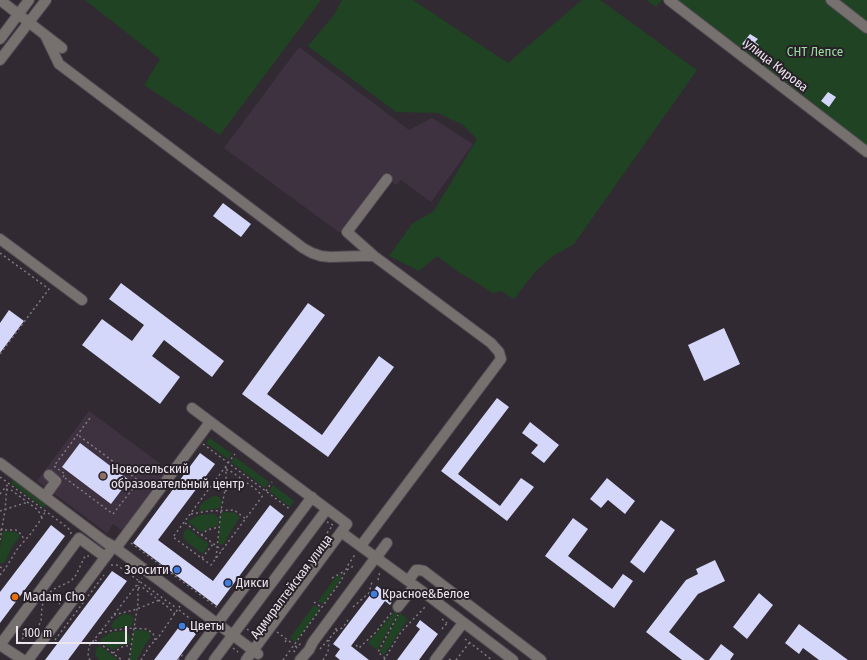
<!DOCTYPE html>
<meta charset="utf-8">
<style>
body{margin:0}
#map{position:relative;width:867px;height:660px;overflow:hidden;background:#312a33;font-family:"Fira Sans Condensed",sans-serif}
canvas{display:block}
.scale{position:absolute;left:16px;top:626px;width:111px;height:18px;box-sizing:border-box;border:2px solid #ece7ed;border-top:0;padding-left:5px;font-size:12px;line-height:14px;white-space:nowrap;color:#ece7ed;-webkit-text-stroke:3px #282029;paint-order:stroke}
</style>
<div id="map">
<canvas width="867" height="660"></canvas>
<div class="scale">100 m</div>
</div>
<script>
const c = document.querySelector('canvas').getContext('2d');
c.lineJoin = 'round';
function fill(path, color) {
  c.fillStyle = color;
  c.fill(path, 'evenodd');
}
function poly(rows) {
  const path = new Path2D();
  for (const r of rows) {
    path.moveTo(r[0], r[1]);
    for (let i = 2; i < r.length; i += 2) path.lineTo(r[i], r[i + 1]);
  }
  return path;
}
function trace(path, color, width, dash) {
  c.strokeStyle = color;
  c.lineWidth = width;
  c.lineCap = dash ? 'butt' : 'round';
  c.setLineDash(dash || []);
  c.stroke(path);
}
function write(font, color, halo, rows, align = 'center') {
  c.font = font + ' "Fira Sans Condensed",sans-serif';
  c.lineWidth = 4;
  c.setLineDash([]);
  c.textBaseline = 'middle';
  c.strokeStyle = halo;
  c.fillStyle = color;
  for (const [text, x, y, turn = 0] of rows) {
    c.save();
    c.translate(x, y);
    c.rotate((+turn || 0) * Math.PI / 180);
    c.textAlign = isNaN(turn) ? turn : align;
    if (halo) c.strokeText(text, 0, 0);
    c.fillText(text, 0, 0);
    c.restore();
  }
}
const built = poly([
 [299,47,409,130,432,118,473,144,431,202,401,180,396,185,382,175,340,233,224,148],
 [89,411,169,470,123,531,113,524,107,533,37,481]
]);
const green = poly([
 [85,0,321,0,220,135,144,85,160,59],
 [342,0,413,0,508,63,582,0,600,0,697,70,574,244,553,256,535,272,514,299,501,291,493,293,469,278,461,274,437,256,419,271,389,256,412,224,434,211,477,139,463,125,438,113,396,112,308,46,334,15],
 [646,0,867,0,867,157,662,0,656,7],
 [210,438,232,454,228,459,206,443],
 [235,457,269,482,265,488,231,462],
 [16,479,47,504,44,508,11,483,13,480],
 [273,485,294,501,290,507,269,491],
 [215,496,219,497,221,500,221,505,219,508,202,511,199,510,200,506,203,503,211,497],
 [223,512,235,513,239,516,239,519,232,529,224,544,221,545,218,542,221,515],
 [210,514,214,514,219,519,218,526,212,527,201,532,188,522,196,516,201,515],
 [187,528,209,544,203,554,187,542,183,537,184,532],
 [4,531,16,532,19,535,19,538,12,547,5,562,1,564,0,562,0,549,2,534],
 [342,574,341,579,323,604,318,601,335,578],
 [314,605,320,609,295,642,290,638],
 [395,611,398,613,377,650,368,643],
 [400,613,408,619,384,655,380,651],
 [123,614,126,614,131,615,133,618,133,622,131,626,114,629,111,627,112,624,115,620],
 [135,630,147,631,150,634,151,637,144,646,137,660,130,660,133,633],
 [121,631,126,632,130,636,130,643,123,645,112,650,100,640,108,634,113,632],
 [99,645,118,660,99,660,95,655,96,650]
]);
const building = poly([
 [750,34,758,39,755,42,759,45,754,51,751,49,750,50,742,44],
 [828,92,836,97,829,107,821,101],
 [223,203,251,224,241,237,213,216],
 [121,283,224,361,212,377,164,340,152,356,180,377,160,404,82,345,102,319,132,341,144,325,109,299],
 [308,303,325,315,267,394,322,435,379,356,394,367,328,457,242,394],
 [9,310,24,321,0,353,0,323],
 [724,328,740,364,704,381,688,345],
 [497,398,509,407,458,474,500,506,521,478,534,487,507,521,441,471],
 [530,422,559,445,544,463,531,453,538,445,522,433],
 [80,443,129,480,111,504,62,467],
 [200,453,215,464,158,540,213,581,270,505,284,516,217,606,133,543],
 [607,478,635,501,625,514,608,500,601,508,590,499],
 [573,518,588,529,568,556,612,589,623,574,633,581,614,608,545,556],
 [661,520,675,530,644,573,630,562],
 [51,525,65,536,0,623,0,592],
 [715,560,725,581,698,594,669,632,705,660,682,660,646,632,686,580,698,574,696,569],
 [112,571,127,581,68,660,45,660],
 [377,586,394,599,390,605,385,601,351,646,369,660,340,660,335,656,340,649,333,644],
 [759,593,773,605,747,639,733,627],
 [420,620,438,634,419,660,397,660,420,629,416,626],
 [182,623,196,634,177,660,154,660],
 [799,624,848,660,819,660,803,648,799,654,785,643],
 [721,644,734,654,730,660,709,660]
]);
const path = poly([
 [0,253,49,289,0,354],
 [203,444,291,510],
 [228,463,235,454],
 [226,466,173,537,211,565,264,494],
 [226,470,229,470,257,490,262,496],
 [0,477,68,528,71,532,71,535],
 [63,477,65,474,54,466,90,418],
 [65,478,113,514,139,481,78,435],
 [6,490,11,490,38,510,42,518],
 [225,491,247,483],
 [266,491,272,482],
 [0,494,9,483],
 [0,511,28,502],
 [191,514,209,511,234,510,246,519],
 [185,523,222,550],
 [0,530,16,530,22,535,24,541],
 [327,533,333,525,327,522],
 [201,535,207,530,219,527],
 [0,540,5,510,7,486],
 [131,543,219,609],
 [202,558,213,544],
 [216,558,221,510,226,485,226,466],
 [111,565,117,565,175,607],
 [0,567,5,569],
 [347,570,355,565],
 [0,575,5,569,18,548,29,536,42,518,46,510],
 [332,578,343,572],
 [378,580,380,571],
 [138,588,142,587,169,608,175,614],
 [50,592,54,589,71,581,76,575,84,558,85,556,89,556],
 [47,594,60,604],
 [314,602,321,607],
 [353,607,369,593,372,582],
 [179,610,202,628,204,628],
 [114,615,137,609,159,600],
 [442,619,447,623],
 [247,629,252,633],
 [442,629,448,622],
 [336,631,342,628,347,622,349,617],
 [32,632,36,629,41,622,42,606,44,602],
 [277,632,293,644],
 [100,633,115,630,133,628,146,629,153,633,155,640],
 [465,639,492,660],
 [55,640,104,575],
 [95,640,122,660],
 [285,642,288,638],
 [19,643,23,638,28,637,32,635,32,632,31,631,29,630,23,632,23,638],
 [356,645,359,648,375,633,392,612],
 [295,646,297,647,300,644,302,645],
 [233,648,238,652],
 [320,649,336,631,336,627],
 [295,652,294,651,297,647],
 [113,653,122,647,131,645],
 [385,658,378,652,398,615],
 [449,659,451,660],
 [90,660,88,656,89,646,106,625,142,578],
 [129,660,138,603,138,585],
 [141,660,149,647,160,635,180,606],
 [178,660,183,654],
 [283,660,341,581,348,565,356,553],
 [323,660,328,652,329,640],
 [384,660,401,632,426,606],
 [456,660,470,642]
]);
const minor = poly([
 [0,0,62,48],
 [669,0,867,152],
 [831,0,867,28],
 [45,35,59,64,303,248,312,253,321,256,330,257,361,256,374,256],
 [0,39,29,0],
 [0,60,46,0],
 [0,239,82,300],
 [192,408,347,524,246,660],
 [0,463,108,544],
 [45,496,56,481,49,475],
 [341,532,426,594,513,660],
 [106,542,113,546,258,654],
 [363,543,501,359,499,352,491,343,374,256,347,232,387,179],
 [116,548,210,422],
 [376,558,387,543],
 [408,581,416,570,419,570,424,571,541,660],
 [398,607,413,588],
 [0,645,79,538,105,557],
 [0,645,23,660],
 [28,660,110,551],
 [190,660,312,497],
 [214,660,327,509],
 [300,660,309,650,313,642,376,557],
 [435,660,463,623]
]);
const markers = [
 [103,476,4,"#8d6e63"],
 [177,570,4,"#3f7fe0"],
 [228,583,4,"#3f7fe0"],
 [374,594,4,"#3f7fe0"],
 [15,597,4,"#e8710a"],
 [182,626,4,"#3f7fe0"]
];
const parkNames = [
 ["СНТ Лепсе",815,52]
];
const streetNames = [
 ["улица Кирова",776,66,38],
 ["Адмиралтейская улица",292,587,-53]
];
const poiNames = [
 ["Новосельский",111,469],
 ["образовательный центр",111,484],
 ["Зоосити",169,570,"right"],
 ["Дикси",236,583],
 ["Красное&Белое",382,594],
 ["Madam Cho",23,597],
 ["Цветы",190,626]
];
fill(built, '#3e3240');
fill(green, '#204323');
fill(building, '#d4d6fa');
trace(minor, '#4f4851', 12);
trace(path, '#807a82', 1.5, [2, 3]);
trace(minor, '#76706e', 10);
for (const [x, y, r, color] of markers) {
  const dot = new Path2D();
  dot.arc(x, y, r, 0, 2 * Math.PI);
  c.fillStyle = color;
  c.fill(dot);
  trace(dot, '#282029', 1.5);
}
write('13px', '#9ade9d', '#282029', parkNames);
write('13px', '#ece7ed', '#282029', streetNames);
write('13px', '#ece7ed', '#282029', poiNames, 'left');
</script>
